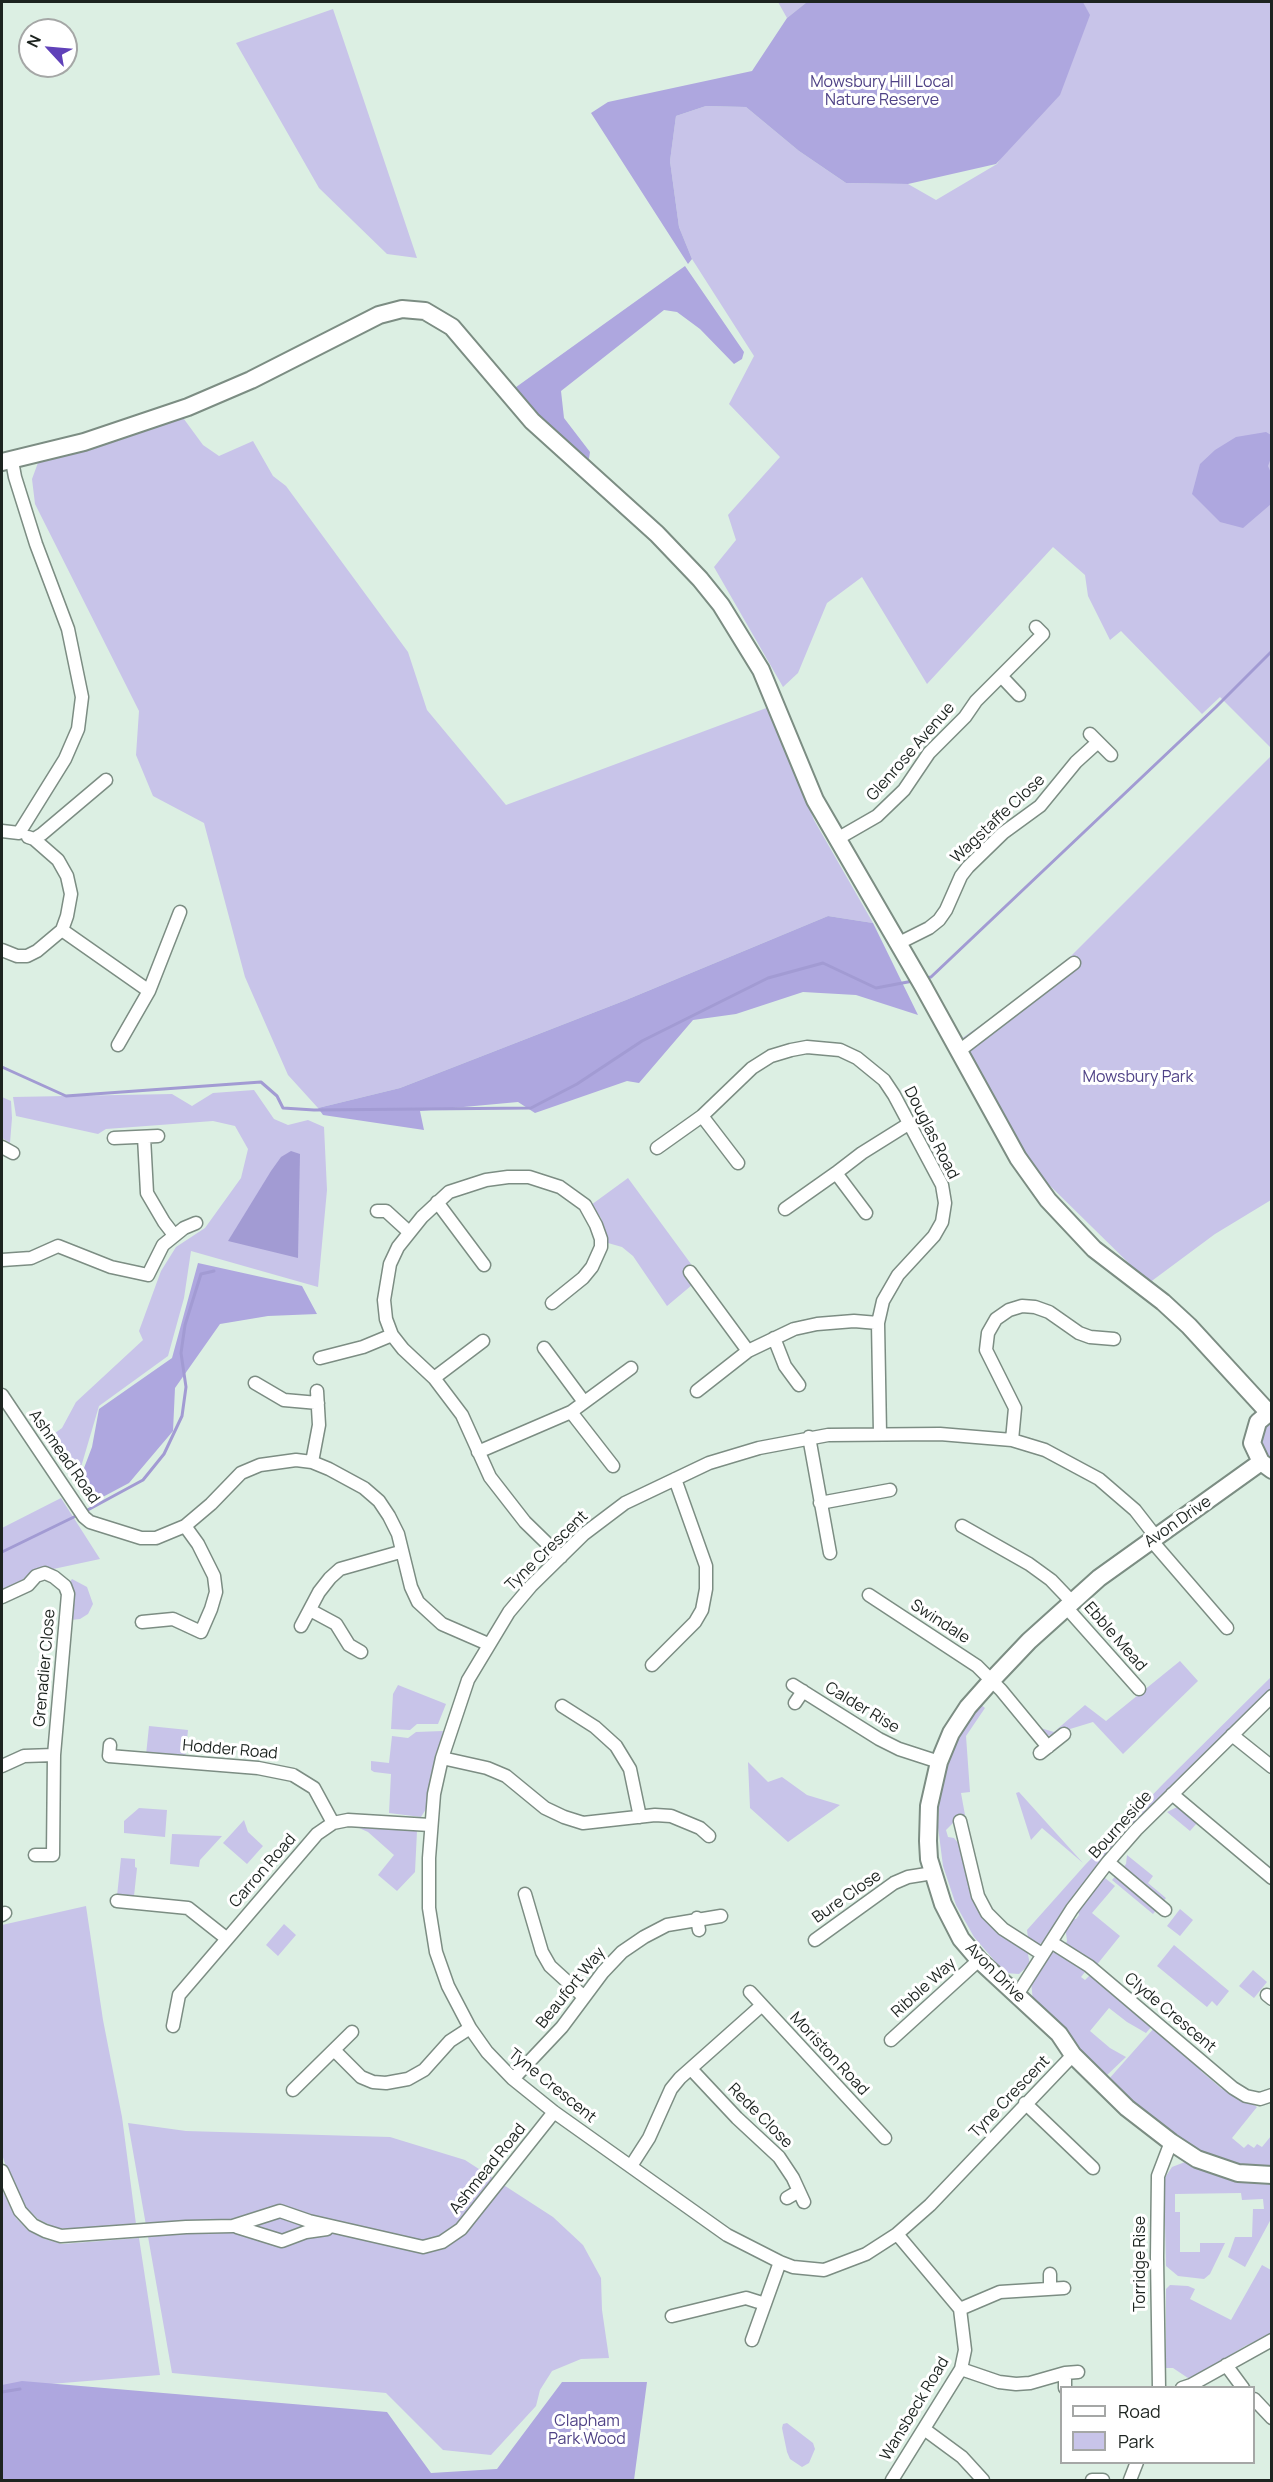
<!DOCTYPE html>
<style>
body{margin:0}
#map{position:relative;width:1273px;height:2482px;overflow:hidden;background:#dcefe3;font-family:Manrope,sans-serif}
canvas{display:block}
.frame{position:absolute;inset:0;border:3px solid #1d2420;pointer-events:none}
.legend{position:absolute;left:1060px;top:2386px;width:195px;height:78px;box-sizing:border-box;background:#fff;border:2px solid #a5a7a6;margin:0;padding:8px 10px;list-style:none;font-size:18px;color:#1d2420}
.legend li{display:flex;align-items:center;gap:12px;height:30px}
.legend b{width:30px;border:2px solid #a5a7a6}
.north{position:absolute;left:18px;top:18px;width:60px;height:60px;box-sizing:border-box;background:#fff;border:2px solid #a5a7a6;border-radius:50%;rotate:296deg;font-size:16px;font-weight:700;line-height:24px;text-align:center;color:#1d2420}
.north::after{content:'';display:block;margin:auto;width:21px;height:27px;background:#6041b9;clip-path:polygon(50% 0,100% 100%,50% 72%,0 100%)}
</style>
<div id="map">
<canvas width="1273" height="2482"></canvas>
<div class="frame"></div>
<ul class="legend">
<li><b style="height:8px;background:#fff"></b>Road</li>
<li><b style="height:16px;background:#c8c4e9"></b>Park</li>
</ul>
<div class="north">N</div>
</div>
<script>
const c = document.querySelector('canvas').getContext('2d');
c.lineJoin = 'round';
function fill(path, color) {
  c.fillStyle = color;
  c.fill(path, 'evenodd');
}
function poly(rows) {
  const path = new Path2D();
  for (const r of rows) {
    path.moveTo(r[0], r[1]);
    for (let i = 2; i < r.length; i += 2) path.lineTo(r[i], r[i + 1]);
  }
  return path;
}
function trace(path, color, width, dash) {
  c.strokeStyle = color;
  c.lineWidth = width;
  c.lineCap = dash ? 'butt' : 'round';
  c.setLineDash(dash || []);
  c.stroke(path);
}
function write(font, color, halo, rows, align = 'center') {
  c.font = font + ' Manrope,sans-serif';
  c.lineWidth = 6;
  c.setLineDash([]);
  c.textBaseline = 'middle';
  c.strokeStyle = halo;
  c.fillStyle = color;
  for (const [text, x, y, turn = 0] of rows) {
    c.save();
    c.translate(x, y);
    c.rotate((+turn || 0) * Math.PI / 180);
    c.textAlign = isNaN(turn) ? turn : align;
    if (halo) c.strokeText(text, 0, 0);
    c.fillText(text, 0, 0);
    c.restore();
  }
}
const green = poly([
 [778,2,807,2,787,18],
 [1083,2,1271,2,1271,748,1220,697,1202,714,1121,631,1110,640,1088,596,1085,575,1053,547,927,684,862,577,827,603,798,673,783,687,714,567,736,540,728,515,780,457,729,404,754,356,692,259,679,227,670,161,676,116,706,106,746,107,799,151,846,183,908,184,936,200,997,164,1089,15],
 [333,9,417,258,387,254,319,188,236,43],
 [181,415,203,445,219,456,253,441,273,476,286,486,408,652,427,710,506,805,769,707,814,820,873,923,828,916,626,1000,400,1088,318,1108,288,1075,245,977,204,823,153,796,136,755,139,711,35,504,32,479,39,460],
 [1271,756,1271,1200,1215,1234,1149,1283,1035,1171,961,1039,1019,998,1070,957],
 [254,1090,274,1119,288,1125,308,1120,324,1127,327,1190,318,1287,191,1251,184,1298,168,1356,99,1406,76,1484,44,1441,62,1428,76,1402,143,1340,139,1331,161,1271,176,1247,205,1228,241,1178,248,1149,235,1126,213,1121,106,1129,98,1134,16,1116,13,1097,172,1094,192,1106,213,1093],
 [2,1097,11,1101,12,1118,10,1143,2,1138],
 [628,1178,691,1264,683,1271,692,1285,667,1306,633,1256,622,1247,608,1243,601,1218,591,1205],
 [1271,1418,1271,1465,1259,1450,1260,1432],
 [61,1498,100,1559,44,1571,2,1590,2,1528],
 [72,1579,87,1587,93,1604,88,1614,80,1619,71,1620,73,1589,69,1583],
 [1180,1661,1198,1681,1123,1754,1093,1722,1047,1736,1042,1733,1037,1727,1054,1732,1085,1705,1106,1721],
 [1271,1677,1271,1690,1203,1757,1076,1895,1043,1942,1038,1945,1028,1938,1027,1930,1085,1865,1164,1783],
 [398,1685,446,1704,438,1724,417,1724,410,1730,391,1729,393,1694],
 [980,1704,985,1708,966,1736,970,1792,961,1793,965,1815,954,1818,954,1822,946,1830,948,1837,954,1838,960,1845,981,1914,1002,1935,1027,1950,1030,1964,1019,1974,1005,1973,974,1937,956,1905,943,1866,938,1827,940,1791,945,1769,959,1738],
 [149,1726,188,1730,185,1759,146,1755],
 [443,1731,426,1809,421,1817,389,1813,391,1774,374,1772,371,1770,371,1761,389,1763,392,1736,408,1738,416,1732],
 [748,1762,768,1782,782,1777,807,1795,840,1805,788,1842,750,1808],
 [1019,1792,1083,1863,1042,1828,1031,1840,1016,1793],
 [1177,1807,1197,1823,1190,1831,1167,1812],
 [139,1808,167,1810,165,1837,124,1833,124,1821],
 [244,1820,248,1832,263,1846,247,1864,223,1843],
 [357,1827,417,1831,415,1872,397,1891,378,1875,394,1855,368,1832],
 [172,1834,222,1836,200,1860,199,1867,170,1864],
 [1127,1855,1153,1876,1148,1883,1166,1898,1153,1914,1112,1880,1126,1864],
 [121,1858,135,1859,135,1867,137,1868,134,1896,131,1898,117,1896],
 [1101,1878,1105,1878,1115,1886,1092,1913,1120,1936,1095,1967,1065,1945,1067,1941,1066,1933,1063,1931,1070,1919,1076,1919,1079,1915,1077,1908],
 [86,1906,103,2020,122,2117,136,2224,86,2230,56,2228,38,2219,22,2204,9,2177,2,2154,2,1925],
 [1180,1909,1193,1920,1180,1936,1167,1926],
 [284,1924,296,1935,278,1956,266,1945],
 [1174,1945,1229,1991,1217,2006,1212,2001,1207,2007,1157,1966],
 [1058,1952,1084,1969,1085,1972,1081,1977,1085,1980,1090,1975,1093,1975,1153,2025,1146,2033,1127,2022,1109,2008,1090,2031,1110,2048,1126,2057,1105,2077,1060,2026,1033,2002,1031,1981,1051,1953],
 [1253,1970,1267,1982,1254,1998,1239,1986],
 [1155,2027,1198,2062,1201,2071,1222,2089,1230,2090,1257,2107,1232,2138,1244,2148,1248,2144,1254,2148,1257,2144,1262,2147,1271,2136,1271,2167,1242,2166,1201,2152,1185,2143,1143,2110,1108,2080],
 [128,2123,186,2131,390,2137,465,2160,553,2217,583,2245,601,2278,602,2310,609,2358,581,2359,552,2371,540,2390,536,2406,491,2455,443,2450,386,2393,172,2373],
 [1185,2162,1220,2177,1262,2184,1271,2182,1271,2219,1245,2267,1228,2257,1235,2237,1252,2237,1253,2209,1264,2209,1263,2199,1242,2200,1241,2193,1175,2194,1175,2212,1180,2212,1180,2252,1200,2252,1200,2243,1225,2243,1210,2274,1204,2279,1178,2276,1166,2266,1164,2179,1172,2167],
 [2,2190,16,2218,29,2231,45,2239,62,2244,139,2238,160,2375,2,2388],
 [1262,2265,1271,2270,1271,2335,1245,2346,1191,2380,1173,2368,1166,2368,1166,2289,1170,2285,1188,2286,1195,2289,1190,2299,1231,2320],
 [787,2423,813,2443,815,2449,809,2463,802,2467,790,2459,787,2452,782,2428,783,2424]
]);
const forest = poly([
 [807,2,1083,2,1090,15,1060,95,996,164,908,184,846,183,799,151,746,107,706,106,676,116,670,161,679,227,692,259,688,264,591,113,608,102,752,71,787,18],
 [685,266,744,352,742,359,734,364,700,329,677,312,664,310,561,391,564,418,590,452,588,465,512,390],
 [1266,432,1271,435,1271,458,1268,466,1271,473,1271,504,1243,528,1220,522,1192,494,1200,464,1215,450,1236,437],
 [828,916,873,923,918,1015,856,995,803,992,736,1014,693,1020,639,1083,627,1081,535,1113,518,1102,420,1111,424,1130,323,1115,318,1108,400,1088,626,1000],
 [198,1263,302,1286,317,1314,268,1316,220,1324,175,1388,173,1431,129,1483,99,1499,81,1476,92,1447,99,1409,172,1358],
 [22,2381,387,2412,431,2473,497,2469,562,2382,647,2382,634,2480,2,2480,2,2385]
]);
const water = poly([
 [291,1151,300,1154,298,1258,228,1241,271,1171,281,1157]
]);
const stream = poly([
 [926,978,931,977,1216,707,1272,651],
 [2,1067,66,1096,261,1082,277,1096,283,1108,314,1110,531,1108,577,1084,642,1041,768,978,823,963,876,988,913,981],
 [84,1512,143,1480,164,1454,182,1416,186,1387,181,1353,185,1325,201,1274,214,1271],
 [2,1552,78,1515],
 [2,2392,20,2389]
]);
const street = poly([
 [1002,677,1019,695],
 [1090,734,1111,755],
 [2,831,19,833,65,759,78,729,82,697,68,629,36,544,15,477,12,461],
 [28,837,34,839,42,834,106,780],
 [837,839,877,816,904,790,929,753,965,717,976,701,1043,634,1036,627],
 [62,930,149,991],
 [899,943,929,928,939,920,946,910,961,876,968,867,1003,833,1040,806,1076,762,1098,742],
 [2,950,17,956,27,956,37,951,62,930,67,916,71,894,67,876,58,860,34,839],
 [118,1045,149,991,180,912],
 [959,1051,1074,963],
 [702,1116,738,1163],
 [144,1137,147,1193,164,1222,174,1235],
 [114,1138,158,1136],
 [2,1147,13,1153],
 [657,1148,702,1116,752,1068,771,1056,791,1050,807,1047,840,1050,857,1058,884,1080,894,1095,942,1185,945,1203,942,1222,934,1236,898,1275,883,1301,878,1323,880,1433],
 [437,1202,484,1265],
 [785,1209,836,1173],
 [377,1211,386,1211,409,1232],
 [866,1213,836,1173,862,1153,910,1123],
 [2,1260,31,1258,58,1246,111,1267,148,1275,163,1245,184,1228,196,1223],
 [690,1272,748,1351,794,1329,817,1324,854,1321,878,1323],
 [552,1303,583,1278,592,1267,601,1247,601,1239,596,1225,585,1205,560,1187,529,1177,508,1177,486,1180,449,1192,422,1217,398,1247,390,1264,384,1300,386,1319,392,1335,403,1349,434,1378,462,1415,490,1477,525,1522,561,1557],
 [774,1338,785,1366,799,1385],
 [544,1348,584,1402],
 [320,1358,363,1347,392,1335],
 [434,1378,483,1341],
 [255,1383,284,1400,318,1403],
 [697,1391,748,1351],
 [2,1395,84,1517,90,1522,141,1538,156,1538,185,1526,211,1504,241,1473,260,1465,296,1460,312,1462,329,1469,364,1488,379,1501,389,1516,398,1534,411,1587,418,1602,442,1624,488,1644],
 [571,1412,613,1466],
 [809,1437,830,1553],
 [1012,1440,1015,1408,986,1350,988,1333,996,1319,1009,1310,1022,1306,1035,1307,1049,1312,1079,1333,1090,1337,1114,1339],
 [478,1452,571,1412,631,1368],
 [312,1462,319,1425,317,1391],
 [820,1503,890,1490],
 [962,1526,1029,1564,1051,1580,1072,1602],
 [1151,1540,1227,1628],
 [869,1595,977,1666,1001,1690,1048,1747],
 [2,1597,28,1585,36,1576,45,1573,54,1577,65,1586,68,1594,54,1755,53,1855,35,1855],
 [1066,1607,1139,1689],
 [310,1610,336,1624,349,1645,361,1652],
 [142,1622,173,1619,201,1632,211,1609,216,1592,214,1576,198,1544,185,1526],
 [301,1626,319,1592,330,1578,340,1569,400,1552],
 [652,1665,695,1622,702,1610,706,1589,706,1566,675,1479],
 [793,1685,879,1739,899,1749,939,1762],
 [795,1703,803,1691],
 [562,1706,595,1727,616,1746,630,1769,640,1817],
 [1232,1735,1272,1767],
 [110,1745,109,1756,258,1768,293,1775,314,1788,333,1823],
 [1040,1753,1064,1734],
 [442,1758,487,1768,506,1776,545,1808,564,1817,583,1823,655,1815,671,1816,700,1828,709,1836],
 [2,1766,24,1756,54,1755],
 [1172,1794,1272,1878],
 [960,1821,978,1896,987,1913,1003,1929,1042,1954],
 [1108,1862,1165,1910],
 [525,1894,542,1952,550,1966,584,1997],
 [117,1901,188,1908,226,1938],
 [2,1915,5,1913],
 [697,1918,699,1930],
 [815,1940,894,1883,908,1877,933,1873],
 [1051,1942,1089,1966,1233,2088,1246,2096,1260,2099,1272,2095],
 [750,1992,885,2138],
 [1017,1995,1072,1909,1108,1862,1136,1830,1272,1696],
 [1267,1995,1272,1999],
 [173,2026,179,1995,317,1834,333,1823,348,1820,430,1825],
 [891,2040,979,1960],
 [334,2050,361,2077,373,2082,386,2083,408,2079,424,2070,450,2041,470,2028],
 [1073,2055,930,2205,897,2234,866,2254,824,2270,793,2267,780,2262,727,2235,554,2112,513,2079,487,2052,470,2028,448,1986,436,1952,429,1908,429,1858,434,1794,442,1758,468,1680,509,1612,531,1586,584,1534,625,1503,709,1463,759,1448,828,1435,940,1434,1012,1440,1045,1450,1099,1479,1135,1510,1156,1537],
 [691,2069,737,2118,779,2157,793,2178,804,2202],
 [513,2079,562,2027,603,1972,622,1952,644,1937,667,1925,721,1916],
 [293,2090,352,2032],
 [1025,2103,1093,2168],
 [631,2166,649,2138,671,2089,680,2078,761,2006],
 [2,2171,20,2211,33,2225,45,2231,61,2236,186,2227,233,2226,280,2211,309,2221,423,2247,442,2242,461,2229,554,2112],
 [787,2198,799,2191],
 [237,2227,282,2241,306,2232,327,2229],
 [1050,2274,1050,2288],
 [960,2309,1000,2292,1064,2288],
 [672,2316,746,2298,765,2304],
 [752,2340,780,2262],
 [1226,2365,1243,2388],
 [961,2369,999,2382,1016,2384,1030,2383,1065,2373,1078,2372],
 [1065,2373,1065,2388],
 [1159,2388,1157,2257,1158,2176,1171,2142],
 [1182,2388,1191,2385,1272,2340],
 [1254,2399,1272,2418],
 [924,2429,962,2457,983,2480],
 [892,2480,961,2369,965,2350,960,2309,897,2234],
 [1092,2480,1103,2480],
 [1130,2480,1137,2462]
]);
const secondary = poly([
 [2,462,84,442,188,407,251,380,379,315,402,309,425,311,452,327,532,421,657,534,700,579,721,605,761,670,815,800,923,986,1018,1158,1048,1200,1094,1249,1163,1302,1189,1326,1268,1412],
 [1272,1410,1258,1422,1252,1443,1261,1462,1272,1470],
 [1261,1462,1099,1578,1029,1641,992,1680,968,1707,951,1733,939,1762,929,1806,928,1841,929,1859,943,1904,961,1939,979,1960,1059,2034,1073,2055,1127,2108,1171,2142,1197,2159,1238,2173,1272,2175]
]);
const parkNames = [
 ["Mowsbury Hill Local",882,83],
 ["Nature Reserve",882,101],
 ["Mowsbury Park",1138,1078],
 ["Clapham",587,2422],
 ["Park Wood",587,2440]
];
const streetNames = [
 ["Glenrose Avenue",911,752,-49],
 ["Wagstaffe Close",998,819,-43],
 ["Douglas Road",931,1133,63],
 ["Ashmead Road",64,1457,55],
 ["Avon Drive",1178,1522,-35],
 ["Tyne Crescent",547,1551,-44],
 ["Swindale",940,1622,33],
 ["Ebble Mead",1115,1637,49],
 ["Grenadier Close",45,1668,-85],
 ["Calder Rise",862,1708,31],
 ["Hodder Road",230,1750,5],
 ["Bourneside",1121,1825,-48],
 ["Carron Road",263,1871,-49],
 ["Bure Close",847,1897,-35],
 ["Avon Drive",995,1973,45],
 ["Beaufort Way",571,1988,-51],
 ["Ribble Way",924,1988,-42],
 ["Clyde Crescent",1170,2013,40],
 ["Moriston Road",829,2054,47],
 ["Tyne Crescent",552,2086,39],
 ["Tyne Crescent",1010,2097,-46],
 ["Rede Close",760,2116,45],
 ["Ashmead Road",488,2169,-51],
 ["Torridge Rise",1141,2264,-90],
 ["Wansbeck Road",915,2409,-59]
];
fill(green, '#c8c4e9');
fill(forest, '#aea7df');
fill(water, '#a29bd3');
trace(stream, '#a29bd3', 3);
trace(street, '#7c8d83', 15);
trace(secondary, '#7c8d83', 20);
trace(street, '#fff', 12);
trace(secondary, '#fff', 16);
write('16px', '#4f4286', '#fff', parkNames);
write('16px', '#1d2420', '#fff', streetNames);
</script>
